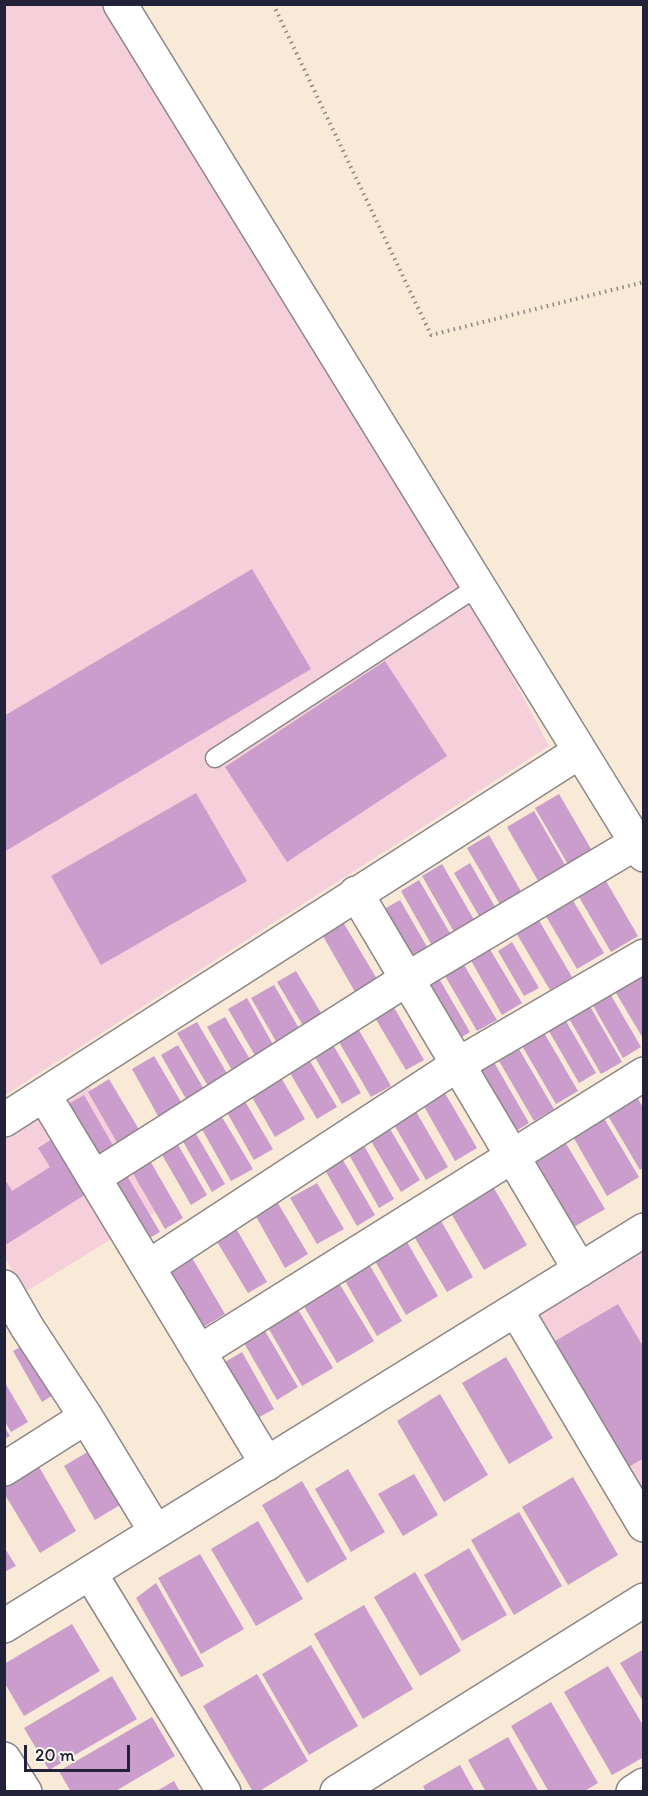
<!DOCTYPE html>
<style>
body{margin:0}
#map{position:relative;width:648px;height:1796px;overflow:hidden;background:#f8ead6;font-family:Itim,sans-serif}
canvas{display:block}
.frame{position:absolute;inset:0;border:6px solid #22223b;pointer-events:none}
.scale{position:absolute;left:24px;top:1745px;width:106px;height:27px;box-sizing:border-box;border:3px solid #22223b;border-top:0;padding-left:8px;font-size:18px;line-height:21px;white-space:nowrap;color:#22223b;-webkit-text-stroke:4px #fbf7ec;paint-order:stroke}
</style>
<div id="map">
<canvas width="648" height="1796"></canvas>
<div class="frame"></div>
<div class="scale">20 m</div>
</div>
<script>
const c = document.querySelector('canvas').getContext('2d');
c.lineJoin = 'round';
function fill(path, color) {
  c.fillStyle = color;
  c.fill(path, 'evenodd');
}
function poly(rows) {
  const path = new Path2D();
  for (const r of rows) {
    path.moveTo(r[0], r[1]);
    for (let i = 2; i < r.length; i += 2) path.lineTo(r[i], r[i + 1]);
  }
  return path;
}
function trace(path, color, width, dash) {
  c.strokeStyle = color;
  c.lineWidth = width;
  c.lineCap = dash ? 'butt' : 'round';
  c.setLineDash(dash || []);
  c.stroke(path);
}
const built = poly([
 [5,5,118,5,380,428,549,746,5,1095],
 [80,1071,164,1207,25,1292,5,1258,5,1120],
 [643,1246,643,1487,642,1488,536,1317]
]);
const building = poly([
 [252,569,311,669,4,852,4,716],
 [385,661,447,756,287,862,225,767],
 [196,793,247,881,101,965,51,876],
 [559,794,594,854,570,868,535,808],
 [534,811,568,870,541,886,507,827],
 [489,835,523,895,502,908,467,848],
 [470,863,498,912,482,921,454,873],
 [442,864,477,925,457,937,422,876],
 [603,876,638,936,611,952,576,892],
 [419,880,454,940,435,951,401,891],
 [571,897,604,953,577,969,544,913],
 [400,900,433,957,411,970,377,913],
 [340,917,377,979,355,992,319,929],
 [537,917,572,977,550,990,515,931],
 [512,942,539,988,524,996,498,951],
 [488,946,522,1003,502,1015,469,957],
 [464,965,497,1020,477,1031,445,976],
 [296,971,324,1018,305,1029,277,982],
 [640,972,644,979,644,1040,613,988],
 [437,975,470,1032,452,1043,419,985],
 [274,985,304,1037,281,1050,251,998],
 [609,992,641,1047,623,1058,591,1002],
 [387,995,424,1060,406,1070,368,1006],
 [247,998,275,1048,257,1059,228,1009],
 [588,1003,622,1062,601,1074,567,1015],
 [563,1016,596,1073,579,1083,546,1026],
 [225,1017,251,1061,233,1072,207,1027],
 [197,1022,232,1082,212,1093,177,1033],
 [356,1025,391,1086,371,1097,336,1037],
 [543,1031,578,1091,556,1104,521,1044],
 [332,1043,361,1093,342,1104,313,1054],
 [178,1045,208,1096,190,1106,161,1055],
 [519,1049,554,1109,534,1121,499,1061],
 [154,1056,187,1112,163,1125,132,1069],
 [307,1056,337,1107,317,1119,287,1068],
 [491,1057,529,1123,508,1136,469,1070],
 [279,1074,305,1119,275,1137,249,1092],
 [109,1079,144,1138,122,1151,88,1092],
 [442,1088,477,1148,455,1161,421,1101],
 [634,1092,644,1109,644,1167,640,1170,604,1109],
 [84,1095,114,1147,99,1156,68,1104],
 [243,1098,273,1149,254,1160,225,1109],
 [414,1108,448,1167,426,1180,392,1121],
 [599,1110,639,1177,607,1196,568,1128],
 [219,1112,253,1169,231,1181,199,1124],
 [390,1129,420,1180,401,1192,371,1141],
 [195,1132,225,1184,212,1192,182,1140],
 [60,1134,94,1189,7,1244,4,1241,4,1178,12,1191,50,1167,38,1148],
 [561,1135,605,1209,567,1231,524,1157],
 [177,1143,207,1195,191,1205,161,1153],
 [363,1144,394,1199,379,1208,348,1153],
 [340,1155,375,1215,357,1226,322,1165],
 [149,1159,183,1218,165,1229,131,1170],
 [123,1169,160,1232,139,1244,103,1181],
 [488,1178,527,1245,484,1270,445,1203],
 [317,1183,344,1229,317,1244,290,1198],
 [276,1200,308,1254,285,1268,254,1213],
 [436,1212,473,1277,447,1292,409,1228],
 [233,1223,267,1282,248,1293,213,1235],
 [403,1235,438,1296,406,1315,371,1254],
 [188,1251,225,1314,197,1331,160,1267],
 [366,1259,402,1321,377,1336,341,1274],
 [334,1275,374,1341,337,1363,298,1296],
 [293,1301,333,1368,302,1386,263,1319],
 [618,1304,644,1348,644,1458,618,1473,545,1347],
 [265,1331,298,1387,277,1400,244,1343],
 [32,1340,61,1390,42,1402,13,1351],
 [242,1352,274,1409,252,1421,220,1365],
 [506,1357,553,1438,509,1464,462,1383],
 [4,1381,28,1422,11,1432,4,1420],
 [440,1394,488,1475,444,1502,397,1421],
 [4,1426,10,1436,4,1439],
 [99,1445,130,1499,95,1520,64,1466],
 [35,1460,76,1531,40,1553,4,1493,4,1477],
 [348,1469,385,1532,351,1552,315,1489],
 [414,1474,438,1515,403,1536,378,1494],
 [573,1477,618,1555,568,1585,522,1507],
 [302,1481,347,1559,307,1583,262,1505],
 [519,1512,562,1586,514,1615,471,1540],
 [258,1521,303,1599,256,1626,211,1549],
 [4,1547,16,1566,4,1572],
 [469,1548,507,1615,462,1641,424,1575],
 [200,1554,244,1629,201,1654,158,1578],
 [415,1572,461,1651,420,1676,374,1597],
 [156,1583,204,1666,181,1677,136,1598],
 [364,1605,413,1689,363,1719,314,1634],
 [72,1624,100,1671,24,1716,4,1682,4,1664],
 [311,1645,358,1726,309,1755,262,1674],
 [644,1649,644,1703,620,1663],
 [608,1666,644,1727,644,1757,612,1775,564,1692],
 [257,1674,308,1761,258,1792,253,1792,203,1706],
 [112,1676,137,1719,49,1770,24,1728],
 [551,1702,598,1783,583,1792,549,1792,511,1726],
 [152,1717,175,1756,114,1792,71,1792,59,1771],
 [508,1737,539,1792,486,1792,468,1760],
 [460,1765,475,1792,426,1792,423,1786],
 [174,1781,180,1792,155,1792]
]);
const path = poly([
 [273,4,431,335,644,282]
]);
const service = poly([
 [215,758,477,587]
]);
const minor = poly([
 [120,4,644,855],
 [356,893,580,1270],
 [44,1095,267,1464],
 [4,1120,579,752],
 [95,1177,407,979,636,843],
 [148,1267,457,1065,644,956],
 [4,1287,27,1327,86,1417,156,1532],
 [516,1310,644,1525],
 [199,1352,644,1074],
 [4,1469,86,1417],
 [90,1573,224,1792],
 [4,1626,644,1230],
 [4,1759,25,1792],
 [337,1792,644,1600],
 [633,1792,644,1785]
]);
fill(built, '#f5cfda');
fill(building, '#ca9dcd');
trace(service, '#8d8688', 21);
trace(minor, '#8d8688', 36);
trace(path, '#8d8688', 4, [1.5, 4.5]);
trace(service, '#fff', 18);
trace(minor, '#fff', 33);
</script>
